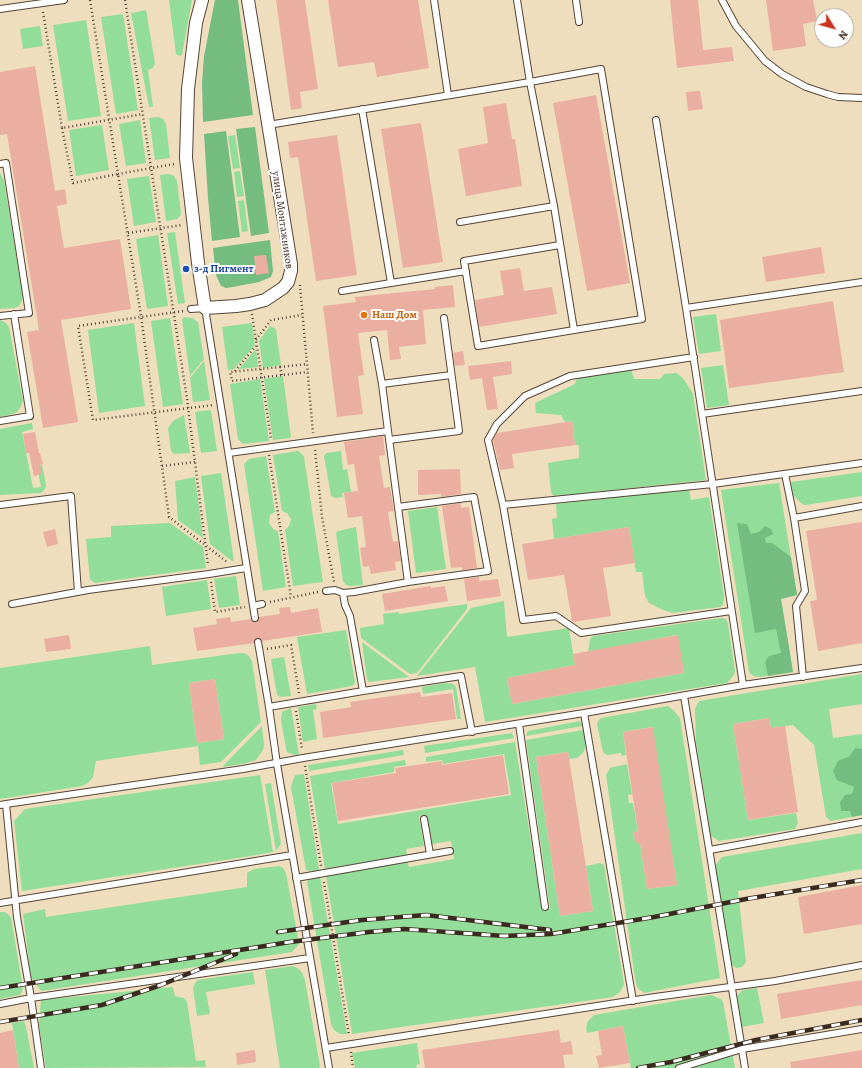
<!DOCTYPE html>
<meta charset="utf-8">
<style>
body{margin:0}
#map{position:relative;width:862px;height:1068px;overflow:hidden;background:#efdebd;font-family:Alegreya,serif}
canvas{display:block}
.north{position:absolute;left:814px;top:8px;width:40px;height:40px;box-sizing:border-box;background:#fff;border:1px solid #b1aaa5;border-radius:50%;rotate:127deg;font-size:11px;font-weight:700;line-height:16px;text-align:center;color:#3b2a1e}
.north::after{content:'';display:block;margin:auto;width:14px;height:18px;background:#c8321e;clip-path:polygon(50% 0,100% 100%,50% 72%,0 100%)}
</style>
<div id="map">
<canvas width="862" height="1068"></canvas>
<div class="north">N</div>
</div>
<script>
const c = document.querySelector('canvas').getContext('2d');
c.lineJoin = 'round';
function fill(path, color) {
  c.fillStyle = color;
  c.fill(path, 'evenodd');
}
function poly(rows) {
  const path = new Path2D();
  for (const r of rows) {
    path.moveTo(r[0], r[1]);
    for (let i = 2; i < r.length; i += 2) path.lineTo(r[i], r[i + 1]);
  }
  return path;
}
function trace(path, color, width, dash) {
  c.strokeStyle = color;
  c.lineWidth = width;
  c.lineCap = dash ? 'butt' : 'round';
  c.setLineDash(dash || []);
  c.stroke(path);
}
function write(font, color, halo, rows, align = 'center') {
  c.font = font + ' Alegreya,serif';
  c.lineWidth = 4;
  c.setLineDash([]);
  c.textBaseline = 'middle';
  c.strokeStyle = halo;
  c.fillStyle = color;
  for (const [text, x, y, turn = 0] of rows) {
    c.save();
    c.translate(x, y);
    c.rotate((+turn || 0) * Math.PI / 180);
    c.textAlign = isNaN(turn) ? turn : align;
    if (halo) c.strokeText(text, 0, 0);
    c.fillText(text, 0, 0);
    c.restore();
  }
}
const green = poly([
 [169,0,192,0,182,55,180,56,176,54],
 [146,10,155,63,153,68,148,70,153,107,149,107,131,13],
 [123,14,138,110,116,114,101,17],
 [86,20,101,116,68,121,53,25],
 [40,26,43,46,23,49,20,29],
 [158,117,163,119,166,124,170,158,155,160,149,118],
 [140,120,146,163,126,166,119,124],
 [102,125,109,170,76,176,69,130],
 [235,135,240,168,233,169,228,136],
 [240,171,244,196,237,197,234,172],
 [0,173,4,180,23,297,22,301,19,306,14,308,0,309],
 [169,174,174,176,177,181,181,213,180,216,177,219,166,221,160,175],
 [149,176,156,222,134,226,127,179],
 [244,200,248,231,242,232,238,201],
 [175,232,185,303,178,304,167,233],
 [158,235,168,306,147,309,136,239],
 [716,314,721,351,699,354,693,317],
 [184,317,192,318,198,322,204,359,190,376,182,320],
 [170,318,183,404,163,407,151,321],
 [0,320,6,323,9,327,23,401,21,406,17,412,13,414,0,417],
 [134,323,145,406,99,413,88,330],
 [252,323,255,345,234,369,228,370,222,327],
 [270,326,276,329,281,365,263,368,259,341],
 [256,349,258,367,239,369],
 [204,361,210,400,193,402,190,378],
 [723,365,729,405,707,408,701,368],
 [631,369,634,379,660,379,664,374,676,373,683,378,693,394,706,480,557,496,553,495,551,492,548,463,579,458,579,445,575,445,572,421,565,422,561,415,536,413,535,403,575,384,576,380,584,376],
 [283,376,291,437,290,438,273,440,264,379],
 [260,379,269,441,243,444,238,439,230,384],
 [211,410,217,451,201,453,195,412],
 [184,415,190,453,174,454,171,451,168,428,173,421],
 [32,423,33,429,22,432,33,488,41,487,37,466,42,465,46,485,45,489,41,493,0,495,0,429],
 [298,451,302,454,304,457,323,582,293,586,285,530,289,526,291,519,287,513,282,511,273,455],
 [341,451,343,470,347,469,351,492,342,493,343,497,335,498,331,496,324,456,326,453],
 [266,456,275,512,270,515,269,523,273,529,278,531,286,587,263,591,244,464,249,459],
 [862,472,862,496,806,505,802,504,793,495,791,482],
 [221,473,234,561,232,561,210,544,201,476],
 [195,477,203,538,178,520,175,481],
 [779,483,797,595,781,599,793,672,759,677,753,676,749,672,721,490],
 [689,489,691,500,709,497,724,596,723,605,720,607,673,613,663,610,649,603,645,596,642,572,636,572,629,527,554,539,552,519,557,518,556,504],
 [437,507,446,569,416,573,408,511],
 [170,523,203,547,206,568,95,583,92,581,90,579,86,539,111,537,111,526],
 [356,527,363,585,351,586,346,585,343,581,336,533,338,531],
 [236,576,240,605,219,608,214,579],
 [207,580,211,609,166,616,162,587],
 [504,601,507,637,569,628,575,665,507,678,512,704,684,673,677,635,588,652,590,639,593,636,721,618,726,619,728,624,735,671,734,675,727,683,485,722,475,667,417,676,471,608],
 [467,604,467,609,417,673,410,674,361,638,360,628,384,624,383,614,398,612,399,614],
 [346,630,355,682,354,684,352,686,307,694,297,637],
 [362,642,409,677,369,682,367,679],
 [150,646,152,665,239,653,244,653,249,656,252,661,261,722,221,762,200,765,198,746,96,761,93,777,88,783,82,786,0,799,0,668],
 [215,679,224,739,197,743,189,683],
 [284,657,291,696,280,697,277,695,271,659],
 [862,674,862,704,829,709,833,738,862,734,862,815,831,821,826,817,814,745,793,725,771,728,769,718,733,724,748,820,796,813,798,823,795,829,719,841,711,836,696,742,695,709,699,701],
 [445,683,453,684,456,687,461,719,457,719,453,689,423,694,422,687],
 [316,704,317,709,313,710,317,739,303,742,298,707],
 [668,706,675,712,680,718,720,978,644,993,640,990,637,987,635,978,606,775,610,768,627,764,632,794,628,795,629,803,633,803,638,831,634,832,635,843,640,843,647,889,677,885,652,727,623,732,626,755,622,756,621,753,607,755,603,752,597,724,599,720,601,718],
 [291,708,299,754,294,755,287,752,286,749,281,719,282,712],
 [580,721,583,726,526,736,528,731],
 [262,726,264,745,263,750,256,760,243,764,222,767],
 [583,730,586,746,583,753,577,758,569,759,568,752,536,757,560,916,593,911,586,866,600,863,604,865,624,984,620,992,613,997,352,1034,326,875,407,861,409,867,454,859,451,841,432,844,426,815,419,816,424,846,406,849,407,855,325,869,310,776,405,760,406,765,394,767,394,772,331,783,338,824,511,795,504,754,443,764,442,760,426,762,426,757,515,742,542,910,550,909,526,740],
 [512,733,514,738,425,753,424,746],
 [403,750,404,755,309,771,308,765],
 [304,774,319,870,311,871,306,870,291,787,295,775],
 [260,775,273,852,251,856,22,891,14,821,25,809],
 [271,783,281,844,276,851,265,784],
 [862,833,862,869,738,891,746,962,742,967,736,968,731,964,715,866,722,857],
 [279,866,283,868,286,873,299,944,292,952,41,991,31,977,23,914,45,909,46,917,247,887,247,873,254,869],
 [320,876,347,1034,340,1034,334,1030,331,1024,307,881,310,878],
 [0,912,5,912,11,917,23,989,20,995,0,999],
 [293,966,299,969,302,973,305,980,320,1066,319,1068,280,1068,265,970],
 [253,972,255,984,206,992,210,1014,197,1016,193,988,195,983,198,980],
 [173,987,175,996,184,998,187,1002,196,1061,205,1060,206,1067,46,1068,39,1025,41,1000],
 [757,988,764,1023,742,1027,737,996,742,990],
 [711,995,721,999,723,1002,735,1068,631,1068,623,1026,587,1033,586,1028,588,1021,594,1015],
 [24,1021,26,1027,34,1068,19,1068,12,1023],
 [417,1043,420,1064,416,1065,417,1068,355,1068,352,1053]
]);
const forest = poly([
 [215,0,238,0,253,115,203,122,202,82,204,56],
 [255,127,269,233,251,236,236,129],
 [226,131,240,237,212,241,208,198,204,134],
 [270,240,273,271,271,277,259,282,233,287,226,288,221,286,216,275,213,248],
 [737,523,747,524,751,534,759,532,765,526,771,529,773,534,765,538,766,543,772,543,791,557,797,595,781,599,793,672,768,676,765,662,769,656,781,653,776,629,755,633],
 [855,748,862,749,862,815,852,817,850,811,841,811,840,802,845,795,852,794,854,787,837,780,833,771,838,761,850,756]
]);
const building = poly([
 [276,0,305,0,318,89,300,92,302,108,291,110],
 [328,0,418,0,429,68,377,77,374,62,338,67],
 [670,0,698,0,703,50,732,47,734,61,677,68],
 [766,0,813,0,817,21,803,24,806,46,773,51],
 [35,66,55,191,65,189,67,204,57,206,64,248,120,239,131,309,61,320,78,422,43,428,27,332,39,330,7,134,0,135,0,72],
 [700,91,703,109,688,111,686,92],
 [596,95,630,283,587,291,553,103],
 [506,103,512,139,515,139,522,186,466,196,458,149,488,143,483,107],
 [421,123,443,262,403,268,381,129],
 [337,135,357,275,316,281,298,157,290,158,288,142],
 [821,247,825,273,766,282,762,257],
 [266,255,269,273,256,275,254,256],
 [520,268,524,291,552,287,557,314,479,327,475,300,504,295,500,271],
 [453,285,455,307,423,310,426,344,399,347,401,359,390,360,387,330,358,333,364,375,358,376,363,414,337,417,323,306,356,302,355,297,435,289,435,287],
 [833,301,844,372,729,388,720,320],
 [463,351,465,365,455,366,453,353],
 [511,361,512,374,493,377,498,409,487,410,482,378,470,380,468,366],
 [572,421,575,445,512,454,514,468,500,470,493,440,497,433],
 [35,432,39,453,40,453,43,464,40,465,42,474,34,476,29,453,26,453,23,434],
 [383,436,385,455,379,456,384,488,390,487,394,511,388,512,393,542,398,541,401,561,395,562,396,570,371,574,369,566,363,567,360,548,366,547,362,516,348,518,344,493,358,491,354,464,348,465,344,442],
 [460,469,461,494,441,497,441,494,418,495,418,470],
 [461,503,461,508,469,507,477,568,462,570,462,567,451,568,442,506],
 [862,522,862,643,818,651,810,601,817,600,806,531],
 [629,527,635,563,603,568,611,616,573,622,572,621,564,575,528,580,522,544],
 [55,529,58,544,47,547,43,532],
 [479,577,479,581,498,579,501,596,467,601,464,579],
 [431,586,431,588,445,586,448,601,385,611,382,594],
 [290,607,291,613,318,608,322,632,262,641,261,639,258,638,255,639,254,643,197,651,193,628,217,624,216,619,230,617,231,622,251,619,253,622,256,622,259,620,259,617,280,614,279,608],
 [69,635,71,649,46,652,44,639],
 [678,635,684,673,512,704,507,678,575,665,573,654],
 [215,679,224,739,197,743,189,683],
 [420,692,421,697,452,693,456,719,323,738,320,712,351,707,350,702],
 [769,718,771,728,785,726,798,812,748,820,733,724],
 [653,727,677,885,647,889,640,843,635,843,634,832,638,831,623,732],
 [568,752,593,911,560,916,536,757],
 [503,755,509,794,338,821,332,783,396,773,395,768,416,765,442,761,442,765],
 [862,885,862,924,804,934,798,897],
 [862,980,862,1005,781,1019,777,994],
 [623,1026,630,1063,599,1068,596,1056,602,1055,598,1031],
 [13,1030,19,1068,0,1068,0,1033],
 [559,1030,561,1043,571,1041,573,1054,563,1055,565,1068,425,1068,422,1050],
 [255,1050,256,1062,237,1065,236,1053],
 [862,1050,862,1068,791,1068,790,1062]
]);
const path = poly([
 [90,0,118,174,174,164],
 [125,0,187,399,208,565],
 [43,12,62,128,143,114],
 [62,128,73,183,118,174,141,316,169,517,227,562],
 [128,233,182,225],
 [300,285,313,433],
 [183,311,78,326,93,420,213,405],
 [252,314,271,438],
 [256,340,271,320,302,315],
 [280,367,307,364],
 [235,371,256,346],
 [282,375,280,367,230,372,232,381,308,372],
 [315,450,322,517,334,582],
 [269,455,291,597],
 [162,466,195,462],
 [211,582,215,612,245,607],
 [270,602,318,592],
 [267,649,291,645,299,693],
 [296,711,302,749],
 [305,766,321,866],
 [324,882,349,1035],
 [351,1052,353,1068]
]);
const lane = poly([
 [434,0,448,95],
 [576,0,579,22],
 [722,0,736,26,765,61,782,74,806,87,827,94,838,97,862,98],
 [0,9,64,0],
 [362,109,391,283,466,271],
 [268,125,530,82,601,69,642,319,574,330,554,206,530,82,517,0],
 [0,164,6,163,29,313,0,316],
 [460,222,554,206],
 [560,245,464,261,478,346,574,330],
 [342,291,391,283],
 [686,308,862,282],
 [191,309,205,308,255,618],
 [374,340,382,384],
 [702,414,862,391],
 [0,421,30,416,14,314],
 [389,440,459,431,444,318],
 [229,453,388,431,382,384,451,375],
 [785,474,794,518,862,506],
 [0,505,71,496,78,592],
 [503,505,488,440,497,424,525,396,570,376,694,357],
 [398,507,408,582],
 [794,518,805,591,796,606,803,677],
 [326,591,335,590,343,593,354,592,408,582,488,571,474,497,398,507,388,431],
 [343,593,345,605,350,616,363,691],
 [12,604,88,590,209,574,246,568],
 [253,606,262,604],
 [731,611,581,633,556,616,523,620,503,505,713,484,862,463],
 [258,642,269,707],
 [743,685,862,668],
 [684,696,745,1068],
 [584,713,743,685,686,308,656,120],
 [519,724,545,907],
 [6,804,243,769,303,758,584,713,633,1001],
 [0,805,6,804,17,917,31,998,310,958],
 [424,819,430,854],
 [710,850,862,822],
 [296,878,450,851],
 [0,903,292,855],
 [0,1004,31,998,41,1068],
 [326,1048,655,997,775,981,862,965],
 [329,1068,277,764,269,707,363,691,461,676,472,732],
 [679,1068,742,1049,862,1029]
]);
const street = poly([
 [202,0,196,23,188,89,186,158,198,263,205,308,236,306,250,304,265,300,283,288,288,282,291,271,291,264,248,0]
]);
const rail = poly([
 [278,932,362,920,426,915,550,930],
 [0,988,290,942,369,932,404,929,504,936,551,934,654,917,746,899,862,880],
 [0,1022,102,1005,161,985,236,954],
 [638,1068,671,1062,756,1040,862,1020]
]);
const markers = [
 [186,269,4,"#1a4fb4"],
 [364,315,4,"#e8710a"]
];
const streetNames = [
 ["улица Монтажников",282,220,82]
];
const transitNames = [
 ["з-д Пигмент",194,269]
];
const foodNames = [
 ["Наш Дом",372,315]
];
fill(green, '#92dd99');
fill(forest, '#75bc81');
fill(building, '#eaafa1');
trace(lane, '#564536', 8);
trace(street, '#564536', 14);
trace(path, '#564536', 2.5, [1, 3]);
trace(lane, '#fff', 6);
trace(street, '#fff', 12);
trace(rail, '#3b2a1e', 4.5);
trace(rail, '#fff', 3, [9]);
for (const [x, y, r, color] of markers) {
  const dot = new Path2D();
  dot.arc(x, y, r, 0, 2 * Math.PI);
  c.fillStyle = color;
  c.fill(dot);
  trace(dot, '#fff', 1.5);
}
write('11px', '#3b2a1e', '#fff', streetNames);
write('bold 11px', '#164399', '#fff', transitNames, 'left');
write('bold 11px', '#c56008', '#fff', foodNames, 'left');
</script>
